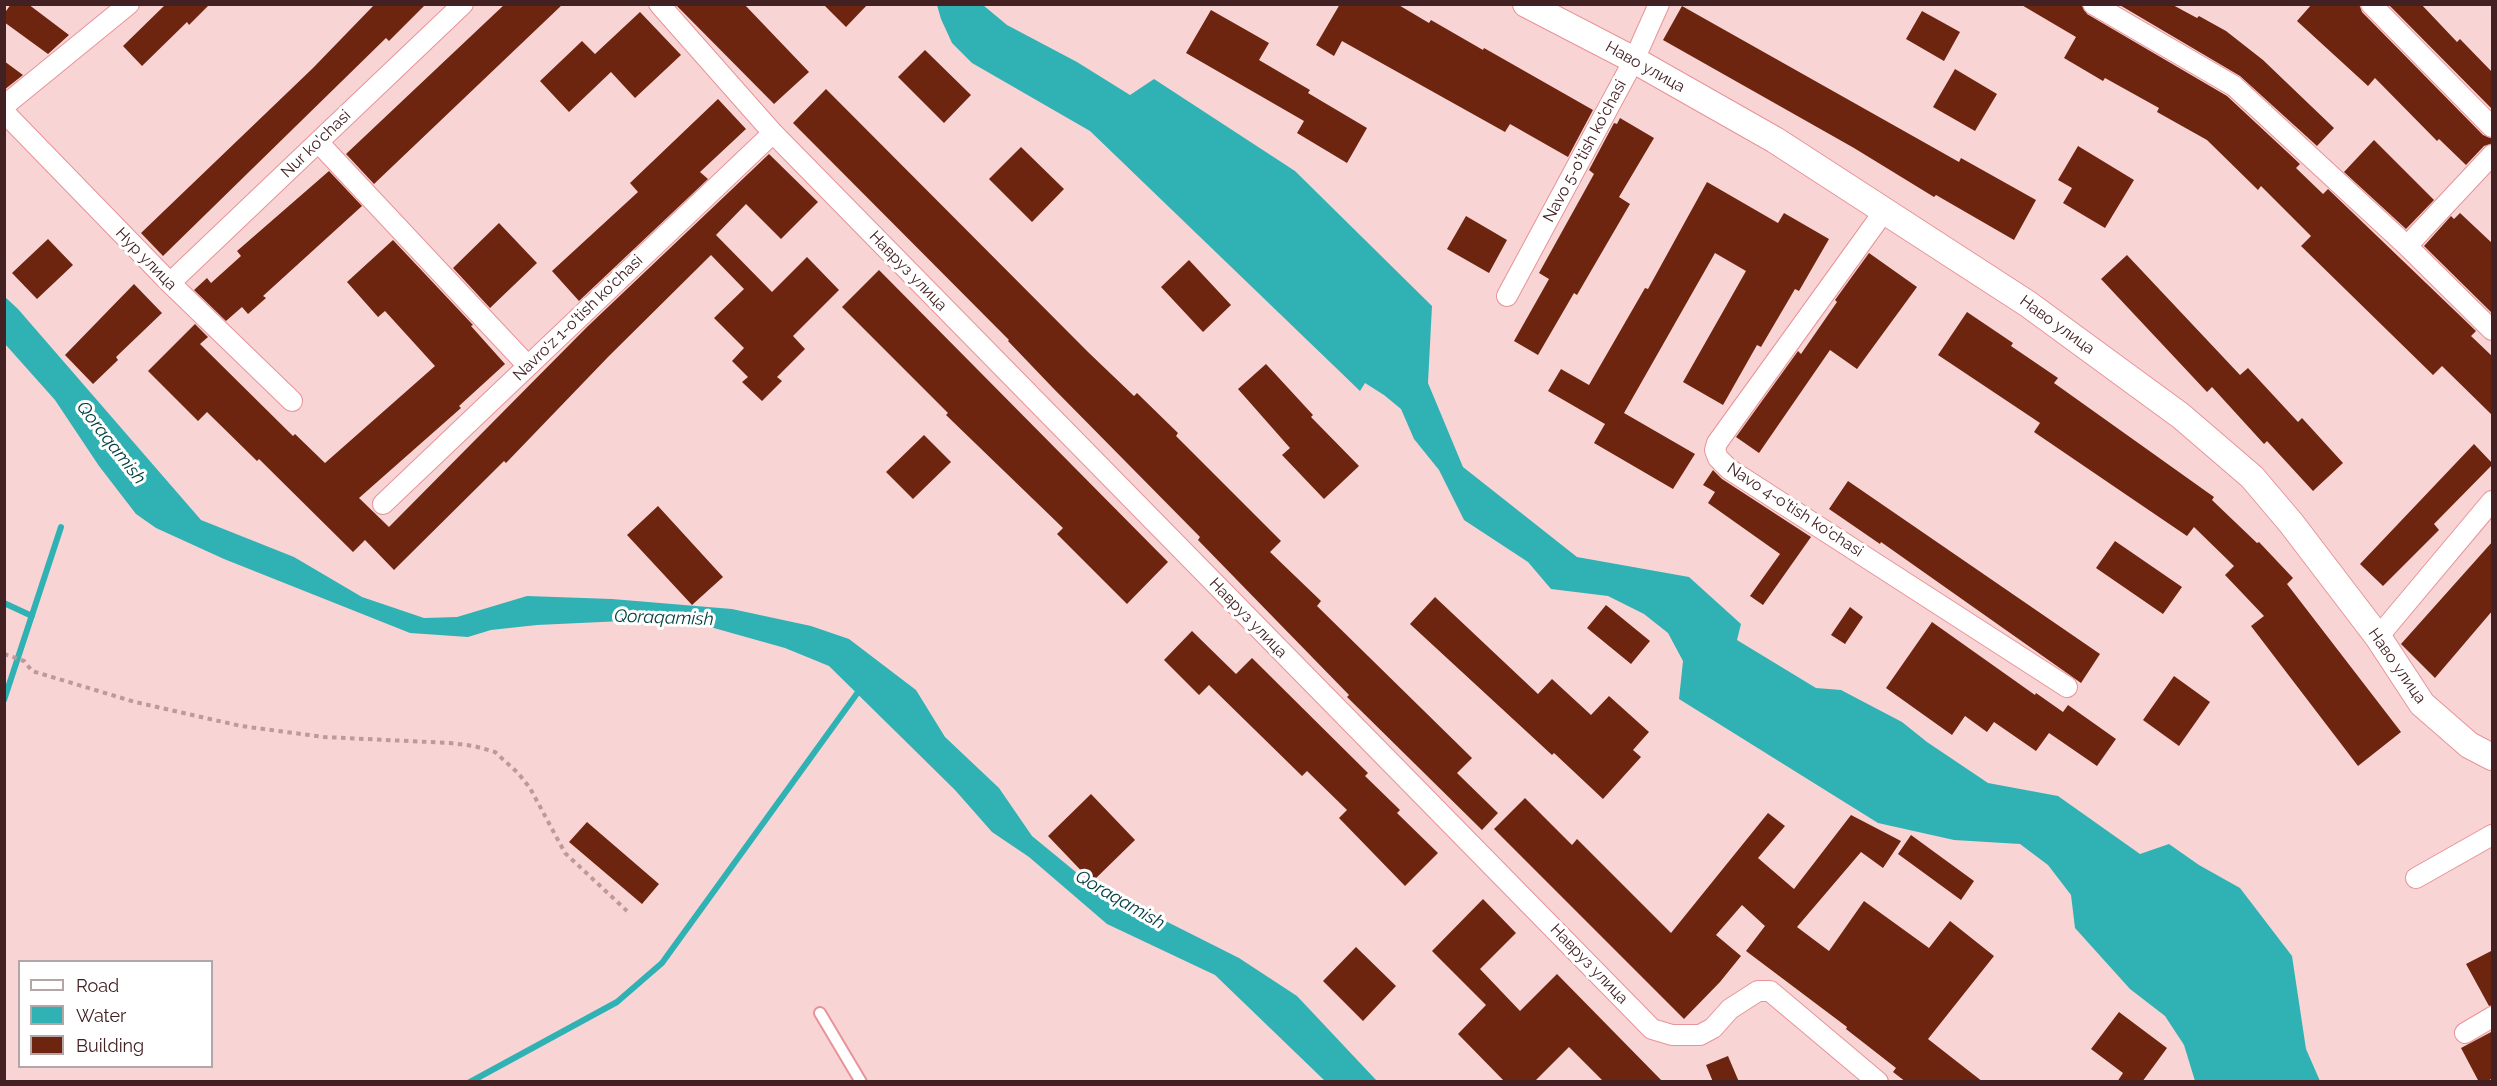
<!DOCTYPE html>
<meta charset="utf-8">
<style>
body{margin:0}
#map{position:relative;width:2497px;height:1086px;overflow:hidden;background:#f9d4d5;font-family:Raleway,sans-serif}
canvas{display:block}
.frame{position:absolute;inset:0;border:6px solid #432123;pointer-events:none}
.legend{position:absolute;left:18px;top:960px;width:195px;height:108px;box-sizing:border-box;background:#fff;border:2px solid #b4a6a7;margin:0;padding:8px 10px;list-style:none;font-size:18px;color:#432123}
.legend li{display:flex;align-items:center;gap:12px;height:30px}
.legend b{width:30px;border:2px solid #b4a6a7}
</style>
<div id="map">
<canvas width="2497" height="1086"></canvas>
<div class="frame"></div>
<ul class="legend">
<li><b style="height:8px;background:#fff"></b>Road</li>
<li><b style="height:16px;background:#30b2b4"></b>Water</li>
<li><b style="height:16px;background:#6d250f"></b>Building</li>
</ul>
</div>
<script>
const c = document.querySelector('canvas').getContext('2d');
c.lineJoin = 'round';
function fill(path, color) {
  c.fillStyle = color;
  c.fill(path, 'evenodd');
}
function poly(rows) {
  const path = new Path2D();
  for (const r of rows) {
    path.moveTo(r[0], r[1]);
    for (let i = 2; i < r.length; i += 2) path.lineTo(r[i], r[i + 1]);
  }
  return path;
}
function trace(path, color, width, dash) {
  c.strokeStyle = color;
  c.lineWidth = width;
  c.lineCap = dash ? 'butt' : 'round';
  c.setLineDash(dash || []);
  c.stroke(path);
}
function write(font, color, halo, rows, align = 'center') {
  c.font = font + ' Raleway,sans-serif';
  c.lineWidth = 6;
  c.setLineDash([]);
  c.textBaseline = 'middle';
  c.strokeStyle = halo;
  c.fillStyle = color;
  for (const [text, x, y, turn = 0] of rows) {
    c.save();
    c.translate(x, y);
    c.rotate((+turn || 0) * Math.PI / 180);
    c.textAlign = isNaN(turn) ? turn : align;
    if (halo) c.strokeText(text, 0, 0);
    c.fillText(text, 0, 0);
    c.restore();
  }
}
const water = poly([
 [937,5,983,5,1007,25,1077,62,1130,95,1154,79,1295,171,1432,306,1428,383,1463,467,1577,557,1689,577,1741,624,1737,640,1816,688,1841,690,1902,722,1927,742,1988,783,2058,796,2140,854,2169,844,2199,865,2240,888,2292,956,2306,1049,2320,1081,2195,1081,2184,1045,2165,1016,2130,989,2075,928,2071,895,2048,865,2020,844,1954,840,1878,823,1679,699,1683,661,1668,633,1644,614,1608,596,1551,589,1528,562,1464,520,1439,470,1414,439,1401,409,1384,395,1365,383,1360,391,1090,131,972,63,952,43,941,19],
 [5,297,18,309,201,520,294,557,362,597,424,618,457,617,527,596,612,599,732,609,811,626,849,639,916,690,945,737,999,788,1032,836,1088,882,1239,958,1297,996,1377,1081,1325,1081,1215,975,1107,924,1029,857,992,832,955,790,829,666,785,648,696,623,623,621,537,625,491,630,468,637,410,633,224,559,156,528,136,514,99,466,55,400,5,344]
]);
const stream = poly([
 [4,603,32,616],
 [4,700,61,527],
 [470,1082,617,1002,662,963,861,688]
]);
const building = poly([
 [11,4,28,4,69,35,48,54,4,22,4,14],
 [166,4,210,4,189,25,187,22,142,66,123,46],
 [375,4,426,4,389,41,386,38,163,256,141,233,313,68],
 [505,4,563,4,374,184,346,154],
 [675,4,744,4,809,72,774,104],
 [823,4,868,4,846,27],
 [1340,4,1397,4,1429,23,1431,20,1483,50,1484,48,1593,110,1568,157,1510,124,1505,132,1342,41,1334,56,1316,45],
 [2020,4,2081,4,2087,14,2227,96,2300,164,2296,168,2323,194,2328,189,2476,331,2471,336,2493,357,2493,416,2442,366,2433,375,2301,246,2311,236,2261,186,2258,190,2207,140,2157,112,2159,108,2105,78,2103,81,2064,58,2076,37],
 [2118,4,2171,4,2197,18,2199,16,2226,31,2263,60,2334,128,2317,146,2240,76],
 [2312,4,2359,4,2362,12,2483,135,2493,139,2493,143,2484,146,2466,165,2439,139,2437,141,2375,78,2368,86,2297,21],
 [2388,4,2421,4,2457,42,2460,39,2493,73,2493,110],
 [1682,6,1959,162,1961,158,2036,200,2014,240,1936,195,1934,197,1854,148,1663,40],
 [1211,10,1269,43,1259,60,1310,90,1308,93,1367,128,1347,163,1297,133,1304,121,1186,53],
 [1922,11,1960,32,1944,61,1906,39],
 [640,12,681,55,635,98,611,72,569,112,540,81,582,41,595,54],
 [925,50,971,95,944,123,898,77],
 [4,61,23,75,4,90],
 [1955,69,1997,94,1975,131,1933,107],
 [826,89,1088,352,1134,396,1137,393,1178,433,1176,436,1281,541,1270,552,1321,601,1317,606,1472,758,1457,773,1498,813,1482,830,1347,697,1349,695,1198,540,1200,537,1053,388,1008,341,1009,340,793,123],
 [718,99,746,129,700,172,708,179,579,301,552,271,638,192,630,183],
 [1620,118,1654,138,1619,197,1630,204,1577,295,1574,293,1538,355,1514,341,1549,279,1539,273,1594,174,1589,170,1614,123,1617,124],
 [2374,140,2434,200,2406,229,2344,172],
 [2078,146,2134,180,2105,228,2063,203,2072,188,2058,180],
 [1021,147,1064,189,1032,222,989,179],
 [769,154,818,202,781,239,746,204,716,235,772,292,807,257,839,290,793,336,805,349,777,377,782,381,762,401,742,382,748,377,732,361,744,348,714,318,744,289,711,255,609,356,506,463,504,461,394,570,365,540,353,552,259,459,257,461,207,412,198,421,148,371,195,324,208,337,200,344,293,436,295,434,325,463,435,366,385,311,378,317,347,282,393,240,473,325,471,326,505,364,459,406,461,408,359,498,389,527,587,327],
 [329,171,362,206,263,296,266,298,248,314,242,307,226,321,194,290,207,278,211,283,241,256,237,251],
 [1707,182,1778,223,1784,213,1829,239,1799,291,1795,289,1761,347,1757,345,1723,405,1683,382,1746,271,1715,253,1624,413,1695,454,1673,489,1594,443,1605,424,1548,391,1561,369,1589,385,1645,288,1648,289],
 [2460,213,2493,244,2493,314,2424,246,2451,216,2454,219],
 [1466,216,1507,240,1489,273,1447,249],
 [499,223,537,263,490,308,453,268],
 [48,239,73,265,37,299,12,273],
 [1869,253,1917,287,1857,369,1830,350,1759,453,1736,437,1798,351,1801,354,1837,302,1835,300],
 [2127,255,2240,375,2248,368,2298,422,2302,418,2343,463,2313,491,2267,441,2264,444,2212,387,2207,392,2101,279],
 [1189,260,1231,305,1203,332,1161,287],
 [879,270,1168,562,1127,604,1057,534,1063,528,946,415,948,413,842,307],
 [134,284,162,313,116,357,118,360,93,384,65,355],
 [1967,312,2013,343,2011,346,2058,378,2054,383,2214,497,2212,500,2257,543,2259,542,2293,578,2287,584,2401,732,2358,766,2251,626,2264,616,2225,575,2234,566,2194,527,2187,536,2131,498,2034,432,2040,423,1938,355],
 [1266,364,1313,415,1311,417,1359,466,1324,499,1282,455,1290,448,1238,389],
 [924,435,951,462,913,499,886,472],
 [2474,444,2493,464,2434,524,2439,530,2383,586,2360,564],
 [1713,470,1722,479,1811,537,1763,605,1750,596,1780,554,1708,503,1715,492,1703,485],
 [1848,481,2100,654,2081,683,1881,542,1880,544,1829,509],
 [658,506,723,577,692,605,627,535],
 [2115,541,2182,587,2163,614,2096,568],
 [2493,541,2493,610,2435,678,2401,644],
 [1435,597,1538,694,1552,679,1591,715,1609,696,1649,732,1633,750,1641,757,1603,799,1554,753,1552,755,1410,624],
 [1606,605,1650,641,1631,664,1587,628],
 [1850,607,1863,617,1845,644,1831,635],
 [1932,622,2035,695,2036,693,2063,712,2068,705,2116,739,2097,766,2049,733,2036,751,1994,722,1987,732,1965,716,1952,735,1886,688],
 [1192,631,1236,674,1252,658,1368,773,1365,776,1400,810,1397,813,1438,853,1405,886,1339,818,1347,810,1307,771,1302,776,1209,685,1199,695,1164,660],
 [2174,676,2210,702,2179,746,2143,720],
 [1091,794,1135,840,1092,882,1048,836],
 [1525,798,1572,845,1577,839,1671,933,1768,813,1785,826,1758,858,1794,889,1851,815,1901,841,1883,868,1861,852,1797,927,1829,951,1864,901,1929,948,1950,921,1994,956,1928,1039,1983,1082,1906,1082,1893,1072,1896,1068,1846,1029,1847,1027,1746,951,1765,926,1742,905,1716,935,1741,956,1720,982,1684,1019,1494,829],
 [587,822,659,884,642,904,569,842],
 [1911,835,1974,881,1961,900,1898,854],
 [1483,899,1516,933,1480,969,1520,1011,1557,974,1663,1082,1604,1082,1569,1047,1534,1082,1505,1082,1458,1034,1486,1005,1432,951],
 [1356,947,1396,986,1363,1021,1323,981],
 [2493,950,2493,1005,2489,1006,2466,964],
 [2119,1012,2167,1048,2142,1082,2117,1082,2123,1073,2091,1049],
 [2493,1031,2493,1078,2486,1082,2479,1082,2461,1048],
 [1728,1056,1739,1082,1713,1082,1706,1065]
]);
const path = poly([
 [4,654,24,661,32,671,135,702,241,726,324,737,450,743,474,746,495,752,518,773,530,788,565,853,627,911]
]);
const service = poly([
 [820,1013,861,1082]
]);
const minor = poly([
 [659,4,773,133,1652,1029,1672,1035,1700,1035,1713,1028,1730,1009,1758,991,1770,991,1878,1082],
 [2093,4,2234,86,2407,246,2492,330],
 [2371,4,2492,127],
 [4,106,129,4],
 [4,112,170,283,292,401],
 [318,142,528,366],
 [1885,210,1717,443,1715,450,1718,458,1729,469,2067,687],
 [2407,246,2492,155],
 [170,283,463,4],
 [1507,296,1634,60,1659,4],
 [383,504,773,133],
 [2378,637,2492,501],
 [2416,878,2492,835],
 [2465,1033,2492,1017]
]);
const tertiary = poly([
 [1526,4,1634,60,1775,140,2028,304,2181,416,2252,477,2291,523,2378,637,2422,704,2469,745,2492,757]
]);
const streetNames = [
 ["Наво улица",1645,67,29],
 ["Nur ko'chasi",316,144,-44],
 ["Navo 5-o'tish ko'chasi",1585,151,-62],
 ["Нур улица",146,259,46],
 ["Навруз улица",908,271,46],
 ["Navro'z 1-o'tish ko'chasi",578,318,-44],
 ["Наво улица",2057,325,36],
 ["Navo 4-o'tish ko'chasi",1795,510,33],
 ["Навруз улица",1248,618,46],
 ["Наво улица",2397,666,55],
 ["Навруз улица",1589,964,46]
];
const waterNames = [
 ["Qoraqamish",111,443,52],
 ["Qoraqamish",664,618,2],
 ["Qoraqamish",1120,900,30]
];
fill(water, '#30b2b4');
trace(stream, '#30b2b4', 6);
fill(building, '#6d250f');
trace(service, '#e89397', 14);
trace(minor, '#e89397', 22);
trace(tertiary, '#e89397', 28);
trace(path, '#bd999a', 4, [4.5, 4.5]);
trace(service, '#fff', 10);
trace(minor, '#fff', 20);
trace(tertiary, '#fff', 26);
write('16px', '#432123', '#fff', streetNames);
write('italic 18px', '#044041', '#fff', waterNames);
</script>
